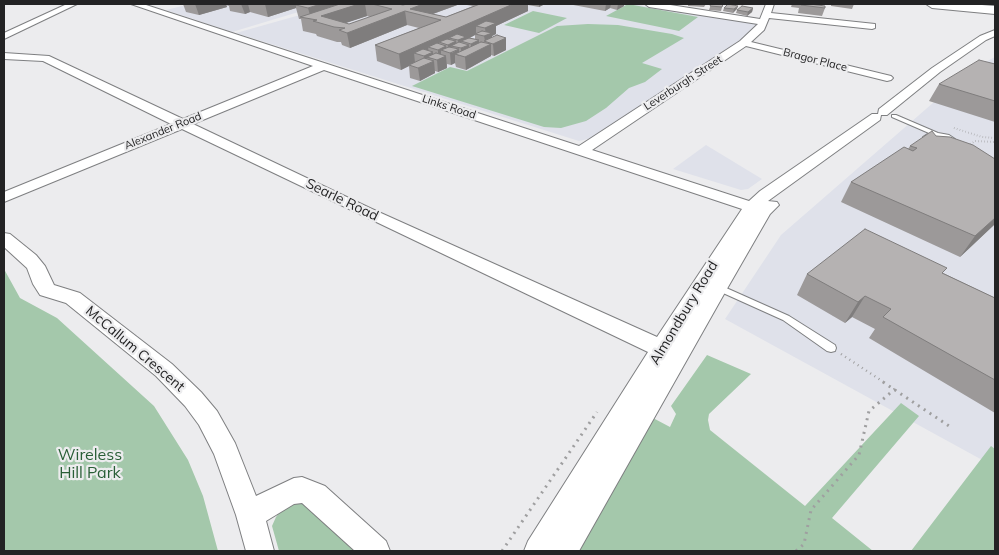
<!DOCTYPE html>
<style>
body{margin:0}
#map{position:relative;width:999px;height:555px;overflow:hidden;background:#ececee;font-family:Mulish,sans-serif}
canvas{display:block}
.frame{position:absolute;inset:0;border:5px solid #232324;pointer-events:none}
</style>
<div id="map">
<canvas width="999" height="555"></canvas>
<div class="frame"></div>
</div>
<script>
const c = document.querySelector('canvas').getContext('2d');
c.lineJoin = 'round';
function fill(path, color) {
  c.fillStyle = color;
  c.fill(path, 'evenodd');
}
function poly(rows) {
  const path = new Path2D();
  for (const r of rows) {
    path.moveTo(r[0], r[1]);
    for (let i = 2; i < r.length; i += 2) path.lineTo(r[i], r[i + 1]);
  }
  return path;
}
function trace(path, color, width, dash) {
  c.strokeStyle = color;
  c.lineWidth = width;
  c.lineCap = dash ? 'butt' : 'round';
  c.setLineDash(dash || []);
  c.stroke(path);
}
function write(font, color, halo, rows, align = 'center') {
  c.font = font + ' Mulish,sans-serif';
  c.lineWidth = 4.5;
  c.setLineDash([]);
  c.textBaseline = 'middle';
  c.strokeStyle = halo;
  c.fillStyle = color;
  for (const [text, x, y, turn = 0] of rows) {
    c.save();
    c.translate(x, y);
    c.rotate((+turn || 0) * Math.PI / 180);
    c.textAlign = isNaN(turn) ? turn : align;
    if (halo) c.strokeText(text, 0, 0);
    c.fillText(text, 0, 0);
    c.restore();
  }
}
const built = poly([
 [190,4,325,4,232,32,166,10],
 [339,4,633,4,709,17,749,21,757,23,761,28,592,138,579,141,236,33],
 [995,57,995,467,725,319,781,235,972,69],
 [706,145,762,179,748,189,741,190,673,169]
]);
const green = poly([
 [628,4,698,17,679,31,606,16],
 [533,11,567,18,539,33,504,25],
 [588,24,618,25,672,34,684,38,642,63,662,69,645,82,629,88,606,108,586,121,561,128,544,127,412,86,450,67,467,71,557,26],
 [4,269,20,298,57,318,154,406,188,460,203,496,218,551,4,551],
 [707,355,751,374,709,414,708,420,710,430,805,506,901,403,919,416,832,518,873,551,575,551,653,418,670,427,676,414,671,406],
 [991,446,995,449,995,551,911,551],
 [294,504,305,504,312,509,361,551,279,551,272,526,276,517,283,508]
]);
const pathFar2 = poly([
 [954,128,982,137,995,138],
 [968,146,975,141,995,142]
]);
const pathFar1 = poly([
 [841,354,885,383]
]);
const path = poly([
 [883,382,952,428],
 [502,551,597,412],
 [796,551,804,544,811,510,859,455,869,411,895,389]
]);
const lane = poly([
 [892,115,896,115,938,133,949,135,955,139,957,144,954,146,944,147,931,143,923,137,929,133,892,117,892,115],
 [933,136,945,138,950,142,944,143,935,141,930,137,933,136],
 [715,283,789,316,835,345,836,348,835,351,831,352,827,351,783,320,712,288,711,286,715,283]
]);
const street = poly([
 [67,4,77,4,4,39,4,33,67,4],
 [131,4,143,4,579,146,740,41,758,24,649,7,645,4,664,4,760,19,766,4,774,4,771,13,875,24,875,28,872,29,769,18,764,30,751,42,891,76,893,78,891,80,887,81,746,46,592,150,749,201,760,191,872,114,878,114,879,109,932,68,980,36,995,30,995,36,986,40,940,72,887,115,881,115,880,120,768,201,777,202,779,205,770,214,728,287,579,551,524,551,528,541,648,352,182,129,4,202,4,192,171,124,43,61,4,59,4,53,49,56,183,119,313,66,131,4],
 [324,70,742,209,657,337,372,209,193,124,324,70],
 [4,233,10,234,36,255,45,266,54,285,80,293,172,364,201,392,217,411,235,443,256,496,294,478,302,477,325,486,386,541,390,551,355,551,302,503,294,504,266,521,274,551,246,551,236,515,214,454,199,425,185,406,156,376,66,303,40,295,33,284,27,268,4,247,4,233]
]);
const highway = poly([
 [926,4,969,4,995,6,995,14,932,8,926,4]
]);
const wall = poly([
 [183,4,399,4,403,5,407,4,460,4,433,14,446,17,473,6,467,5,466,4,545,4,539,7,528,5,528,11,496,26,496,34,492,36,492,37,506,38,506,50,494,56,491,55,491,56,466,70,456,67,455,63,451,65,447,64,447,68,438,72,435,71,435,73,420,81,410,78,409,66,401,70,377,61,375,45,419,28,407,25,350,48,342,45,341,42,337,42,317,36,316,34,303,31,301,19,299,19,296,8,268,17,250,12,245,14,230,11,229,6,226,5,227,7,199,15,186,12],
 [367,16,370,17,349,24,345,23],
 [475,35,475,39,470,38],
 [568,4,624,4,624,6,617,10,610,8,605,11],
 [688,4,706,4,704,7,688,6],
 [711,4,723,4,721,11,709,10],
 [792,4,810,4,825,8,822,16,798,13,799,8,791,7],
 [831,4,854,4,852,9,831,6],
 [738,6,733,13,723,11,724,8],
 [753,8,752,12,747,16,736,13,737,10],
 [995,64,995,122,929,101,939,84],
 [936,136,995,224,960,257,841,202,851,182,908,149,910,146],
 [943,273,995,298,995,413,869,338,875,329,852,317,845,323,797,295,807,274]
]);
const shadedWall = poly([
 [195,4,226,4,227,7,199,15],
 [241,4,248,4,250,12,245,14],
 [265,4,309,4,296,5,296,8,268,17],
 [321,4,365,4,367,16,334,27,321,18,311,19,308,8],
 [423,4,460,4,427,16,410,9],
 [513,4,529,4,528,5,528,11,496,26,496,34,492,36,492,43,485,41,484,36,486,36,485,28,476,26,476,34,475,34,475,35,461,42,462,48,469,45,469,55,471,54,471,44,479,40,479,50,491,44,491,56,466,70,465,57,461,56,461,48,459,48,458,40,449,38,449,44,456,41,457,47,451,46,452,53,459,49,459,56,455,54,455,63,451,65,450,53,449,53,448,45,439,42,439,49,446,46,447,52,441,50,441,58,446,56,447,68,438,72,437,60,438,59,438,50,428,47,429,54,433,52,433,59,427,58,428,64,434,61,435,73,420,81,418,68,425,65,424,56,414,53,415,63,409,65,409,66,401,70,399,54],
 [539,4,545,4,539,7],
 [606,4,611,4,610,8,605,11],
 [618,4,624,4,624,6,617,10],
 [738,6,737,9,733,13,734,9],
 [753,8,752,12,747,16,748,12],
 [405,11,407,25,350,48,347,33],
 [506,38,506,50,494,56,493,44],
 [995,218,995,224,960,257,975,236],
 [865,296,852,317,845,323,858,302]
]);
const building = poly([
 [299,4,321,4,308,8,296,5,299,4],
 [340,4,359,4,321,16,349,24,392,9,372,4,398,4,403,5,407,4,423,4,410,9,446,17,480,4,513,4,399,54,375,45,441,20,405,11,347,33,339,30,345,28,334,27,313,21,317,20,300,17,340,4],
 [711,4,723,4,722,7,710,6,711,4],
 [728,4,738,6,734,9,724,8,728,4],
 [801,4,810,4,825,6,825,8,801,5,801,4],
 [742,6,753,8,748,12,737,10,742,6],
 [486,21,496,23,485,28,476,26,486,21],
 [482,31,492,33,484,36,475,34,482,31],
 [457,34,466,37,458,40,449,38,457,34],
 [497,35,506,38,493,44,484,41,497,35],
 [469,38,479,40,471,44,461,41,469,38],
 [447,39,456,41,448,45,439,42,447,39],
 [459,42,469,45,461,48,451,46,459,42],
 [481,42,491,44,465,57,455,54,481,42],
 [437,43,446,46,438,50,428,47,437,43],
 [449,47,459,49,450,53,441,50,449,47],
 [423,49,433,52,424,56,414,53,423,49],
 [436,53,446,56,437,60,427,57,436,53],
 [424,58,434,61,418,68,409,65,424,58],
 [979,60,995,64,995,101,939,84,979,60],
 [932,131,936,136,950,137,973,145,995,159,995,218,975,236,851,182,904,147,913,151,917,148,910,146,932,131],
 [865,229,947,268,942,273,995,298,995,380,883,317,891,309,865,296,858,302,807,274,865,229]
]);
const farStreetnames = [
 ["Bragor Place",815,60,14],
 ["Leverburgh Street",683,83,-33],
 ["Links Road",449,107,18],
 ["Alexander Road",163,131,-22]
];
const streetNames = [
 ["Searle Road",342,200,26],
 ["Almondbury Road",684,313,-59],
 ["McCallum Crescent",135,349,40]
];
const nearParknames = [
 ["Wireless",90,455],
 ["Hill Park",90,473]
];
fill(built, '#dfe1ea');
fill(green, '#a4c8ab');
trace(lane, '#7e7f81', 2);
trace(street, '#7e7f81', 2);
trace(highway, '#7e7f81', 2);
trace(pathFar2, '#9f9fa0', 2, [0.5, 2.5]);
trace(pathFar1, '#9f9fa0', 2.5, [1, 4]);
trace(path, '#9f9fa0', 3, [2, 5]);
fill(lane, '#fff');
fill(street, '#fff');
fill(highway, '#fff');
fill(wall, '#9c9999');
fill(shadedWall, '#7f7d7d');
fill(building, '#b5b2b2');
trace(building, '#7f7d7d', 1);
write('11px', '#232324', '#ececee', farStreetnames);
write('14px', '#232324', '#ececee', streetNames);
write('16px', '#285e36', '#ececee', nearParknames);
</script>
